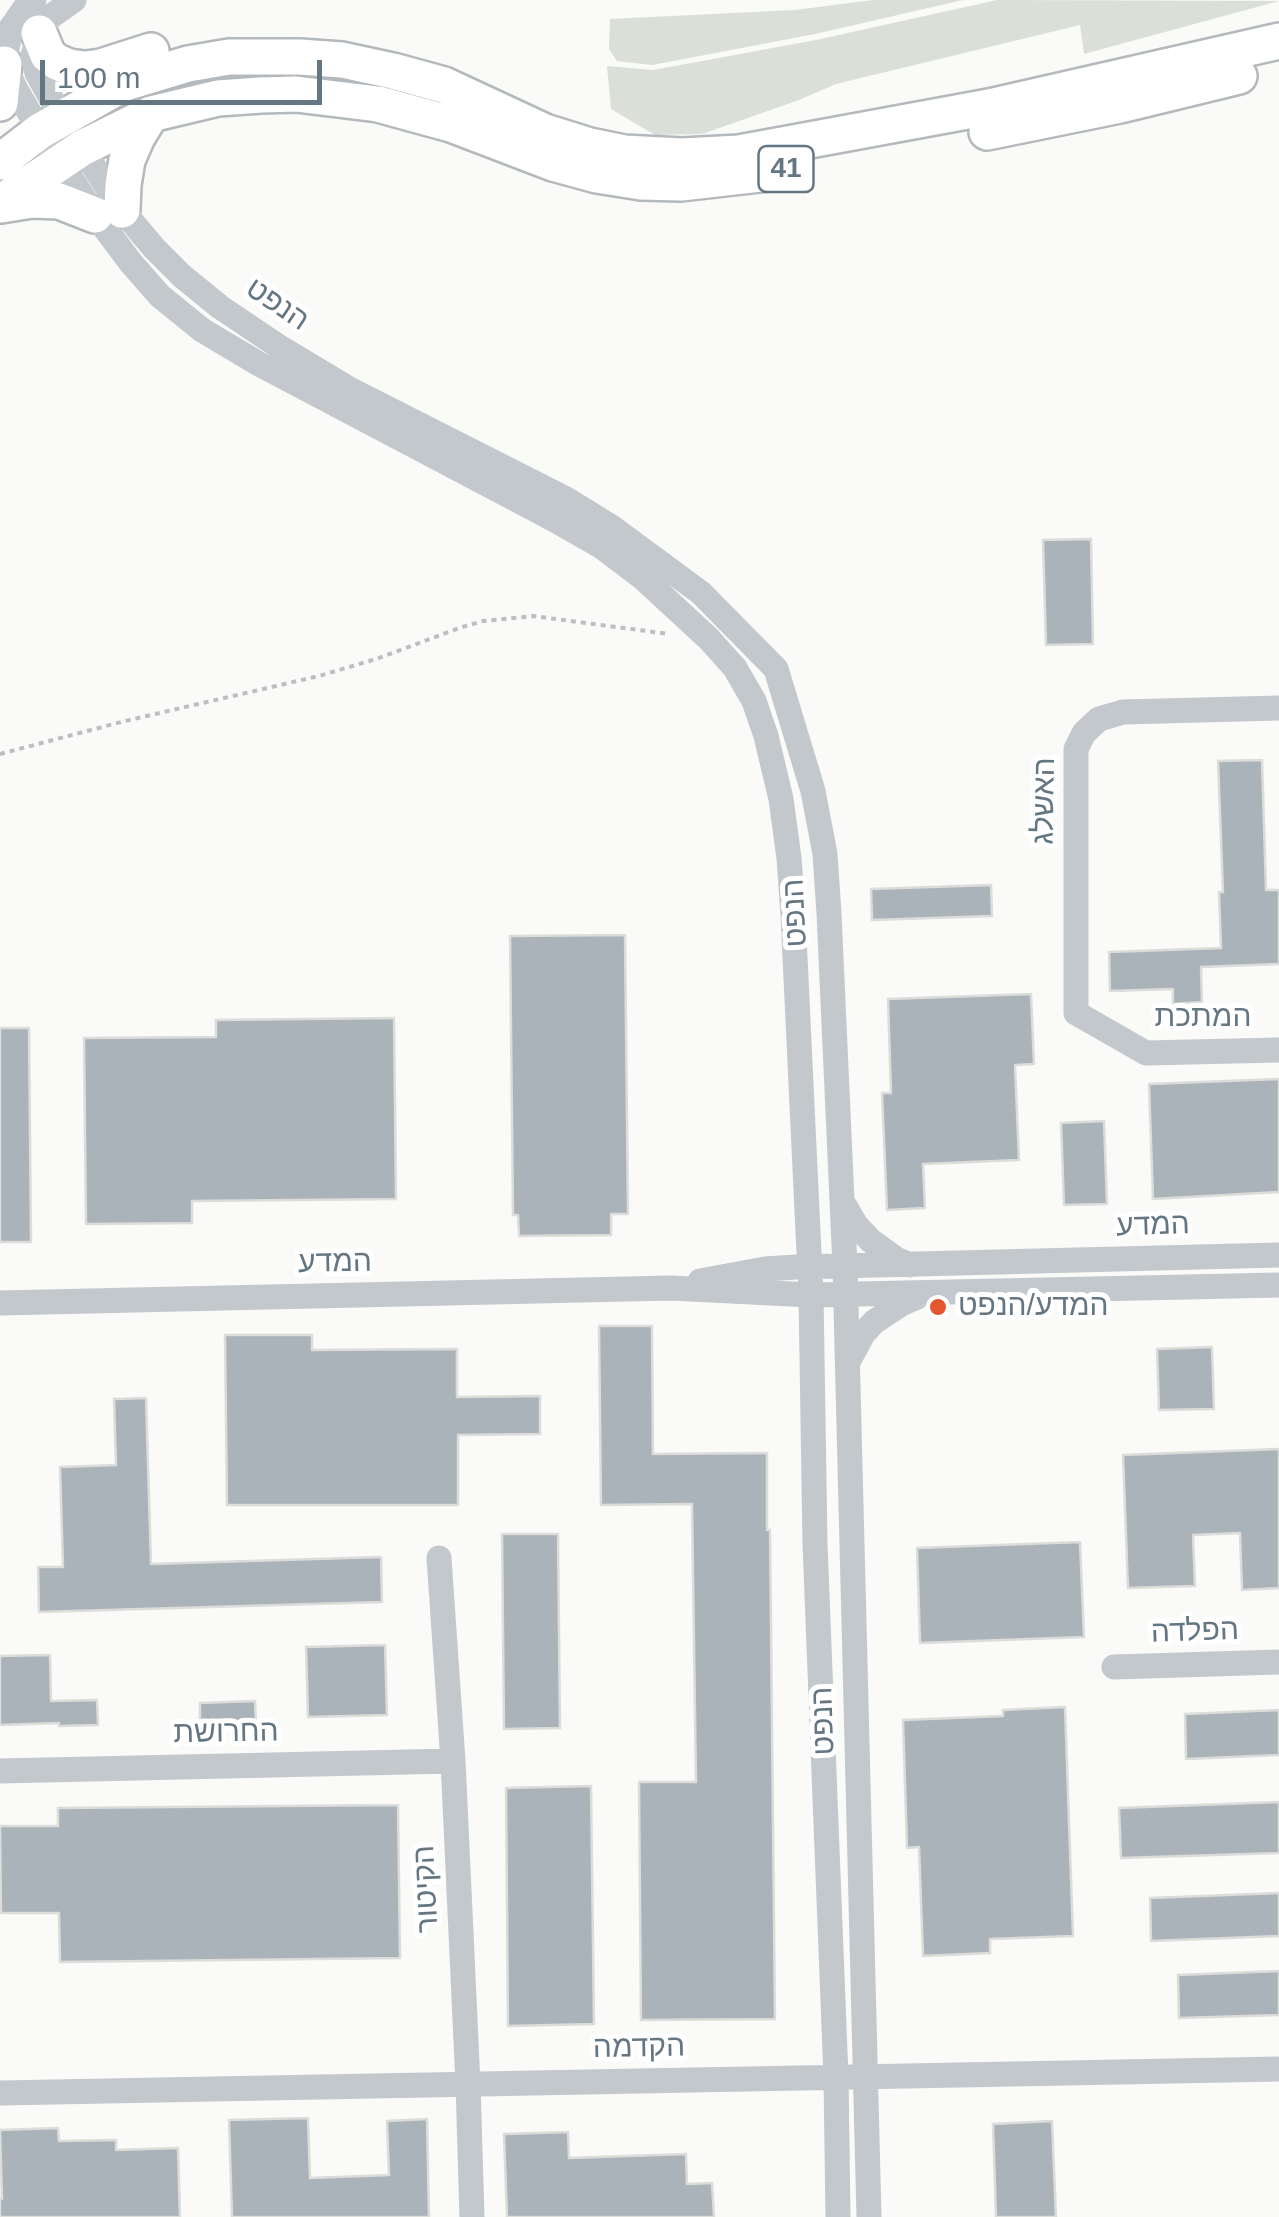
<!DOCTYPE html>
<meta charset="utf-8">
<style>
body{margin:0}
#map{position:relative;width:1279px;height:2217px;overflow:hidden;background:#fafaf8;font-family:Arial,sans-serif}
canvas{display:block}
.scale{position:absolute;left:40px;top:60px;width:282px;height:45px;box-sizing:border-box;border:5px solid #657683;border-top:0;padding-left:12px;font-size:30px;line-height:35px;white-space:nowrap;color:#657683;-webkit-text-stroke:8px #fff;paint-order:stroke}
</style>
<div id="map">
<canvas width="1279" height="2217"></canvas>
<div class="scale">100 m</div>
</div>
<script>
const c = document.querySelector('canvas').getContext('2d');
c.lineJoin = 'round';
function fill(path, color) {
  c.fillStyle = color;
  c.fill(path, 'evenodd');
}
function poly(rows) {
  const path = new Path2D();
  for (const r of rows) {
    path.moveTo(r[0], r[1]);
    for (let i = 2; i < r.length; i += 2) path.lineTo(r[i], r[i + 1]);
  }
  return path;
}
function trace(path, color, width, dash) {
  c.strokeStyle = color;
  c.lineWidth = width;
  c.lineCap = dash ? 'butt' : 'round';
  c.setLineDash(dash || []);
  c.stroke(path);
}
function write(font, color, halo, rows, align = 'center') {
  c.font = font + ' Arial,Heebo,sans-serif';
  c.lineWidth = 10;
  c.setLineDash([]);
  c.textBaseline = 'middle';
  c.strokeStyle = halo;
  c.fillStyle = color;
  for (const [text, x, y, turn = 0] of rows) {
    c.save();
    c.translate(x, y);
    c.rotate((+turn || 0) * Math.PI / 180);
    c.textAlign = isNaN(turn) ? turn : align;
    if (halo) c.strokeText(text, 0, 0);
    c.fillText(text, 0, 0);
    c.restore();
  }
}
const green = poly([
 [873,0,963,0,815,34,652,65,617,61,609,49,610,19,795,10],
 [997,0,1279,1,1084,54,1080,25,836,84,799,100,702,134,655,135,611,109,607,66,653,70,816,40]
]);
const building = poly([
 [1091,539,1093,644,1046,645,1043,540,1091,539],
 [1262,760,1266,890,1279,890,1279,964,1201,967,1202,1002,1173,1004,1173,989,1110,991,1109,952,1221,948,1219,892,1223,892,1218,761,1262,760],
 [991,885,992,916,872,920,871,889,991,885],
 [625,935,628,1214,611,1214,611,1235,519,1236,518,1215,513,1215,510,936,625,935],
 [1031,994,1034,1064,1015,1065,1019,1160,923,1164,925,1208,887,1210,882,1093,891,1093,888,999,1031,994],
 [394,1018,396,1199,192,1201,192,1223,86,1224,84,1038,216,1037,216,1020,394,1018],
 [0,1028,29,1028,31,1242,0,1242,0,1028],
 [1279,1079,1279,1192,1153,1199,1149,1084,1279,1079],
 [1104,1121,1107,1204,1064,1205,1061,1123,1104,1121],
 [599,1326,652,1326,653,1454,767,1453,767,1530,770,1530,775,2019,641,2020,639,1782,696,1782,692,1504,601,1505,599,1326],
 [225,1335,312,1335,312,1350,457,1349,457,1397,540,1396,540,1434,458,1435,458,1505,227,1505,225,1335],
 [1212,1347,1214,1409,1159,1410,1157,1349,1212,1347],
 [146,1398,151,1564,381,1557,382,1602,39,1612,38,1567,63,1567,60,1467,116,1465,114,1399,146,1398],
 [1279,1449,1279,1588,1242,1590,1240,1533,1193,1535,1195,1586,1128,1588,1123,1455,1279,1449],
 [502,1534,558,1534,560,1728,504,1729,502,1534],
 [1080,1542,1084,1637,920,1643,917,1548,1080,1542],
 [385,1645,387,1715,308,1717,306,1647,385,1645],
 [50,1655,51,1701,97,1700,98,1725,59,1726,59,1723,0,1725,0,1656,50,1655],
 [255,1701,256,1724,200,1725,200,1703,255,1701],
 [1065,1707,1073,1936,990,1939,990,1953,923,1956,919,1847,907,1848,903,1720,1003,1716,1003,1710,1065,1707],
 [1279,1710,1279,1755,1186,1759,1185,1714,1279,1710],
 [591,1786,594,2024,508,2026,506,1788,591,1786],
 [1279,1802,1279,1853,1121,1858,1119,1808,1279,1802],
 [398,1805,400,1958,60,1962,59,1913,1,1913,0,1826,58,1826,58,1808,398,1805],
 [1279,1893,1279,1936,1151,1941,1150,1898,1279,1893],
 [1279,1971,1279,2015,1179,2018,1178,1975,1279,1971],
 [308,2118,310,2178,389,2175,387,2121,427,2119,429,2217,232,2217,229,2120,308,2118],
 [1052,2121,1056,2217,996,2217,993,2124,1052,2121],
 [58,2128,59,2141,116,2140,116,2150,178,2148,180,2217,0,2217,0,2199,2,2199,0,2130,58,2128],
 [568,2132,569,2158,686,2154,687,2184,712,2183,714,2217,507,2217,504,2134,568,2132]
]);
const path = poly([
 [0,754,125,721,319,676,376,659,459,628,483,621,533,616,669,634]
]);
const minor = poly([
 [34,0,25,8,11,28,4,64,15,88,40,131,95,215,131,263,160,296,202,330,259,364,551,518,602,547,643,578,709,639,735,668,754,701,766,736,781,799,789,858,793,915,811,1295,815,1544,836,2077,838,2217],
 [74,0,50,17,39,33,33,56,37,73,62,118,122,210,154,248,182,276,220,307,281,348,351,390,566,499,613,528,701,593,776,669,813,791,825,854,829,913,845,1267,869,2217],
 [1279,708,1123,712,1099,719,1084,733,1076,749,1076,1013,1146,1053,1279,1050],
 [845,1206,856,1225,871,1241,896,1259,910,1265],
 [700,1281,765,1269,796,1267,1279,1255],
 [0,1303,671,1288,811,1295,1279,1285],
 [849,1360,863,1334,874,1322,901,1304,917,1297],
 [439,1558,453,1761,468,2084,472,2217],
 [1114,1667,1279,1662],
 [0,1771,453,1761],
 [0,2093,1279,2069]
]);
const highway = poly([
 [39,33,48,55,57,62,69,67,85,69,101,67,151,51],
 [0,103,4,64],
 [987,132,1120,105,1239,76],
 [0,162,40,131,125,83,188,64,229,57,300,57,342,60,393,71,444,85,545,132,590,146,624,153,682,156,739,153,989,107,1279,41],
 [0,203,82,148,151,114,218,98,261,95,296,94,378,104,451,124,553,163,597,175,641,182,681,183,769,173],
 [1,205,32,200,59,201,95,215],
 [122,210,123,185,127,160,137,137,151,114]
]);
const markers = [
 [938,1307,10,"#e4572e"]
];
const shields = [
 [786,169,55]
];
const shieldNames = [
 ["41",786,169]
];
const streetNames = [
 ["הנפט",277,305,34],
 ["האשלג",1045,801,-89],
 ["הנפט",796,913,-93],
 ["המתכת",1203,1018],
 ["המדע",1153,1226,-2],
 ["המדע",335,1263,-1],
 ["הפלדה",1195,1632,-2],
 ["הנפט",824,1721,-92],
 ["החרושת",226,1733,-1],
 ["הקיטור",427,1889,-93],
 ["הקדמה",639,2048,-1]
];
const poiNames = [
 ["המדע/הנפט",958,1307]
];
fill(green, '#dadfd7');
fill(building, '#aab3b9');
trace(building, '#dcdcda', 2.5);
trace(highway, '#b4b9bd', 40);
trace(path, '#bbbfc2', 4, [5, 5]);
trace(minor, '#c3c8cc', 25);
trace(highway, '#fff', 35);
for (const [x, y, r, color] of markers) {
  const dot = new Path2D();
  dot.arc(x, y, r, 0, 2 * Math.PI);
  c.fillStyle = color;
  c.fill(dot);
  trace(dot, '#fff', 4);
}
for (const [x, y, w] of shields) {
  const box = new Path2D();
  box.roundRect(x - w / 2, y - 23, w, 46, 8);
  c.fillStyle = '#fff';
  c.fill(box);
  trace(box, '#657683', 2.5);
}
write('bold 28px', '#657683', null, shieldNames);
write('30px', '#657683', '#fff', streetNames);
write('30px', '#657683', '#fff', poiNames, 'left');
</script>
